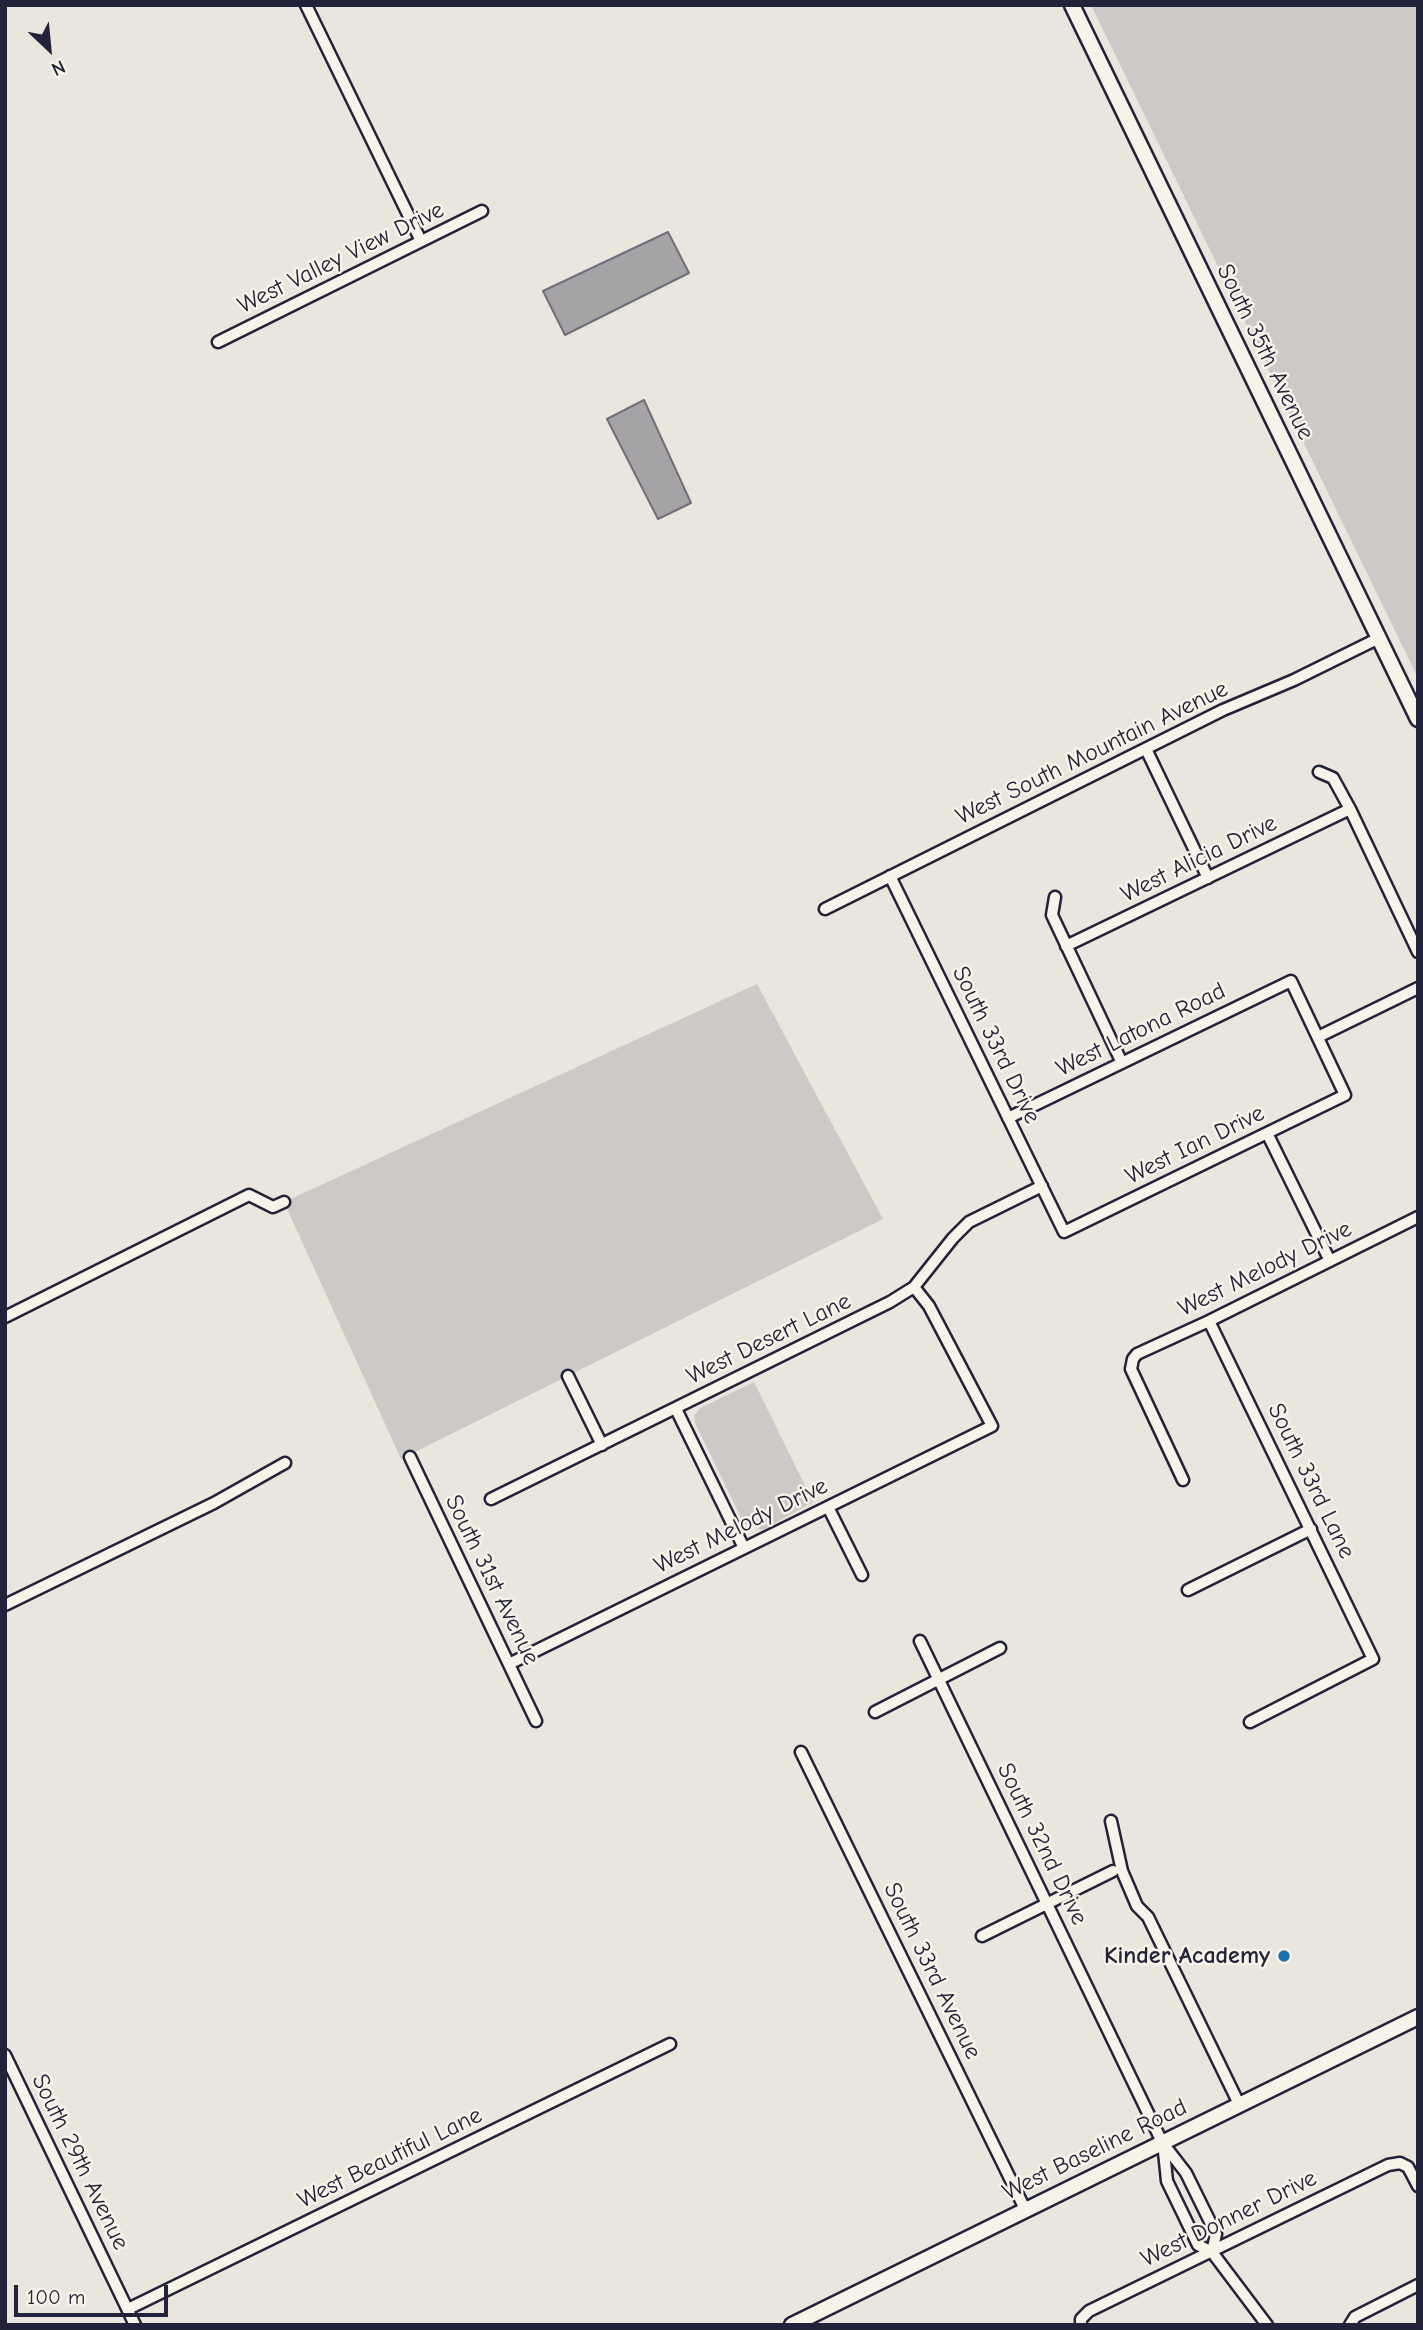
<!DOCTYPE html>
<style>
body{margin:0}
#map{position:relative;width:1423px;height:2330px;overflow:hidden;background:#eae6de;font-family:"Comic Neue",sans-serif}
canvas{display:block}
.frame{position:absolute;inset:0;border:7px solid #22223b;pointer-events:none}
.north{position:absolute;left:14px;top:14px;width:70px;height:70px;-webkit-text-stroke:5px #f7f3e8;paint-order:stroke;rotate:154deg;font-size:19px;font-weight:700;line-height:28px;text-align:center;color:#22223b}
.north::after{content:'';display:block;margin:auto;width:24px;height:32px;background:#22223b;clip-path:polygon(50% 0,100% 100%,50% 72%,0 100%)}
.scale{position:absolute;left:14px;top:2285px;width:154px;height:32px;box-sizing:border-box;border:4px solid #22223b;border-top:0;padding-left:9px;font-size:21px;line-height:24px;white-space:nowrap;color:#22223b;-webkit-text-stroke:5px #f7f3e8;paint-order:stroke}
</style>
<div id="map">
<canvas width="1423" height="2330"></canvas>
<div class="frame"></div>
<div class="north">N</div>
<div class="scale">100 m</div>
</div>
<script>
const c = document.querySelector('canvas').getContext('2d');
c.lineJoin = 'round';
function fill(path, color) {
  c.fillStyle = color;
  c.fill(path, 'evenodd');
}
function poly(rows) {
  const path = new Path2D();
  for (const r of rows) {
    path.moveTo(r[0], r[1]);
    for (let i = 2; i < r.length; i += 2) path.lineTo(r[i], r[i + 1]);
  }
  return path;
}
function trace(path, color, width, dash) {
  c.strokeStyle = color;
  c.lineWidth = width;
  c.lineCap = dash ? 'butt' : 'round';
  c.setLineDash(dash || []);
  c.stroke(path);
}
function write(font, color, halo, rows, align = 'center') {
  c.font = font + ' "Comic Neue",sans-serif';
  c.lineWidth = 5;
  c.setLineDash([]);
  c.textBaseline = 'middle';
  c.strokeStyle = halo;
  c.fillStyle = color;
  for (const [text, x, y, turn = 0] of rows) {
    c.save();
    c.translate(x, y);
    c.rotate((+turn || 0) * Math.PI / 180);
    c.textAlign = isNaN(turn) ? turn : align;
    if (halo) c.strokeText(text, 0, 0);
    c.fillText(text, 0, 0);
    c.restore();
  }
}
const green = poly([
 [1091,5,1418,5,1418,678],
 [757,984,883,1219,401,1459,284,1202],
 [754,1382,813,1502,763,1530,744,1524,695,1423,694,1416,700,1408]
]);
const water = poly([
 [668,232,689,273,565,335,543,291,668,232],
 [644,400,691,503,658,519,607,419,644,400]
]);
const minor = poly([
 [306,5,421,241],
 [218,342,482,211],
 [1146,749,1208,878],
 [1319,772,1333,778,1350,809,1418,952],
 [890,876,1064,1232,1345,1095,1291,981,1008,1118],
 [1055,897,1052,915,1122,1063],
 [825,909,1223,710,1294,680,1379,638],
 [1066,946,1350,809],
 [1318,1037,1418,988],
 [1267,1133,1330,1261],
 [5,1317,249,1195,273,1207,284,1202],
 [1209,1321,1373,1659,1250,1722],
 [568,1376,602,1445],
 [676,1409,744,1548],
 [410,1457,536,1721],
 [1183,1480,1131,1369,1133,1359,1137,1354,1209,1321,1418,1217],
 [491,1499,890,1302,914,1287,953,1238,969,1222,1042,1186],
 [828,1507,862,1575],
 [1188,1590,1311,1529],
 [5,1605,214,1503,285,1463],
 [920,1641,1162,2142,1186,2173,1216,2234,1212,2252],
 [509,1664,992,1426,929,1306,914,1287],
 [875,1712,1000,1648],
 [801,1752,1025,2209],
 [1111,1821,1122,1871,1137,1906,1148,1917,1239,2104],
 [982,1936,1113,1871],
 [5,2055,135,2325],
 [1163,2142,1167,2181,1198,2245,1212,2252,1267,2325],
 [128,2309,670,2044],
 [1081,2325,1081,2319,1089,2311,1388,2165,1400,2163,1408,2167,1418,2186],
 [1350,2325,1355,2317,1418,2285]
]);
const secondary = poly([
 [1072,5,1418,719]
]);
const primary = poly([
 [792,2325,1418,2017]
]);
const markers = [
 [1284,1956,7,"#1f6fb2"]
];
const streetNames = [
 ["West Valley View Drive",341,258,-26],
 ["South 35th Avenue",1265,352,64],
 ["West South Mountain Avenue",1092,753,-26],
 ["West Alicia Drive",1199,859,-26],
 ["West Latona Road",1141,1030,-26],
 ["South 33rd Drive",996,1045,64],
 ["West Ian Drive",1195,1145,-26],
 ["West Melody Drive",1265,1269,-26],
 ["West Desert Lane",769,1339,-26],
 ["South 33rd Lane",1311,1481,64],
 ["West Melody Drive",741,1526,-26],
 ["South 31st Avenue",492,1580,64],
 ["South 32nd Drive",1042,1844,64],
 ["South 33rd Avenue",932,1971,64],
 ["West Baseline Road",1095,2150,-26],
 ["West Beautiful Lane",390,2158,-26],
 ["South 29th Avenue",80,2162,64],
 ["West Donner Drive",1229,2219,-26]
];
const poiNames = [
 ["Kinder Academy",1270,1956]
];
fill(green, '#cdc9c6');
fill(water, '#a6a3a6');
trace(water, '#716f7b', 2);
trace(minor, '#22223b', 15);
trace(secondary, '#22223b', 19);
trace(primary, '#22223b', 19);
trace(minor, '#f7f3e8', 10);
trace(secondary, '#f7f3e8', 14);
trace(primary, '#f7f3e8', 14);
for (const [x, y, r, color] of markers) {
  const dot = new Path2D();
  dot.arc(x, y, r, 0, 2 * Math.PI);
  c.fillStyle = color;
  c.fill(dot);
  trace(dot, '#f7f3e8', 2.5);
}
write('24px', '#22223b', '#f7f3e8', streetNames);
write('bold 24px', '#22223b', '#f7f3e8', poiNames, 'right');
</script>
